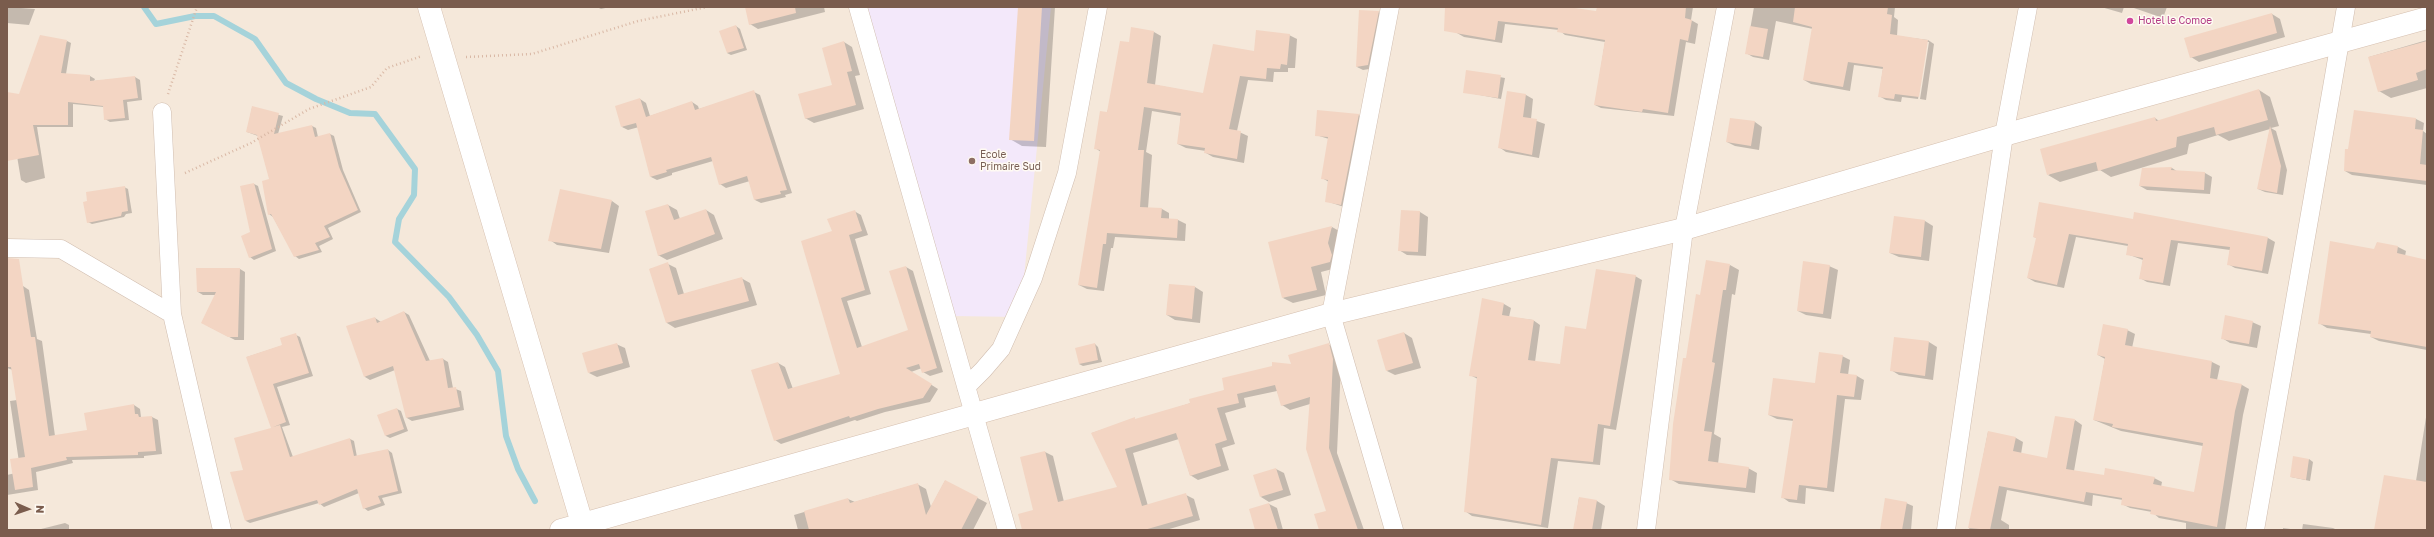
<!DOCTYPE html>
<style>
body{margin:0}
#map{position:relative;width:2434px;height:537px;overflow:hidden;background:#fdf6ec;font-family:"Golos Text",sans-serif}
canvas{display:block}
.frame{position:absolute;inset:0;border:8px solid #7a5c4d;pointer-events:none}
.north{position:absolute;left:8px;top:489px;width:40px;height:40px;-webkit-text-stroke:3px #fffaf3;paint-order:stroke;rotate:92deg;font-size:11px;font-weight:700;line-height:16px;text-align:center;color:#7a5c4d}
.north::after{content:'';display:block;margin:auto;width:14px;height:18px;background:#7a5c4d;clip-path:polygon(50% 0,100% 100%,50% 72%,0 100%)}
</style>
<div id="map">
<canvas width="2434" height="537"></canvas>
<div class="frame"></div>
<div class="north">N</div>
</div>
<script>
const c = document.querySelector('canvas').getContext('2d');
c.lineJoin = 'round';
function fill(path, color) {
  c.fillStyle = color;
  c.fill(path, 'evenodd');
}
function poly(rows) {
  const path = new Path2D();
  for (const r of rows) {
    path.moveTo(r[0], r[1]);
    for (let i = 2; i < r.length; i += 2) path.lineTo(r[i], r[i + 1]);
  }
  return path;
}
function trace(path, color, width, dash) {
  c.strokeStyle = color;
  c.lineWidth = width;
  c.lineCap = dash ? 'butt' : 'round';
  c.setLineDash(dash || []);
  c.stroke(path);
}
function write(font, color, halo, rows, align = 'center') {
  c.font = font + ' "Golos Text",sans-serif';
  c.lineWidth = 3;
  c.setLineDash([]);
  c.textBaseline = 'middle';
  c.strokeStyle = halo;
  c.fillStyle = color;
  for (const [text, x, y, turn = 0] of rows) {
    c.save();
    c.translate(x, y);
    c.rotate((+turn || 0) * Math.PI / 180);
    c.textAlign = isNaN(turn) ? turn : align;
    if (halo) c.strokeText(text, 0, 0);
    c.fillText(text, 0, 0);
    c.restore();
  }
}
const residential = poly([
 [7,7,2427,7,2427,530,7,530]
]);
const education = poly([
 [866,7,1051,7,1020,317,951,316]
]);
const shadow = poly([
 [7,7,35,9,29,25,7,23],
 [597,7,610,7,601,9],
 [746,7,824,7,825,12,758,29,750,24],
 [1019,7,1055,7,1046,147,1022,146,1010,139],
 [1461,7,1562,7,1597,13,1598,7,1693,7,1691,20,1698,24,1695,44,1686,42,1674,116,1601,108,1595,105,1605,42,1565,35,1559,30,1505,24,1502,43,1464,37,1457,33],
 [1754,7,1895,7,1894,17,1898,20,1897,36,1928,40,1934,44,1926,100,1920,99,1929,42,1927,42,1918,99,1902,97,1901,102,1886,100,1879,96,1883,69,1854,65,1850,91,1811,84,1804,80,1813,29,1776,21,1769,60,1753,57,1746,53],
 [2101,7,2124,7,2122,13],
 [2131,7,2167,7,2163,18],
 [1378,12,1385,16,1375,68,1363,70,1357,67],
 [2272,14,2280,19,2285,37,2199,62,2191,57],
 [736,26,740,29,747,50,731,55,727,53],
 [1154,32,1161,36,1155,85,1204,94,1255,53,1289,35,1297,39,1295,68,1288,68,1288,72,1274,72,1273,82,1248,80,1237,131,1248,136,1244,163,1213,157,1206,153,1206,151,1186,148,1178,144,1181,116,1152,111,1146,152,1152,155,1148,208,1162,209,1169,213,1169,219,1178,220,1186,224,1185,241,1115,237,1113,248,1111,248,1104,291,1087,289,1079,285,1101,152,1095,148,1130,44],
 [2427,40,2427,88,2391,98,2379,91,2369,57],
 [67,41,71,43,66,74,90,76,95,79,94,81,135,77,140,80,142,100,127,102,129,120,110,122,105,119,104,107,73,104,73,127,37,127,45,178,26,183,21,180,11,120,7,119,7,93,20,96],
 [844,42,852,47,860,75,855,76,864,109,814,123,805,118,834,86],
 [1467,71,1505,78,1501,99,1464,92],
 [2259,90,2270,97,2279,126,2271,128,2276,131,2287,170,2283,195,2265,192,2258,189,2270,129,2229,141,2218,135,2189,144,2187,154,2111,177,2100,170,2060,182,2048,175,2155,118,2159,121],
 [754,92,760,95,792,193,785,195,786,197,761,203,755,200,750,181,726,188,720,184,713,161,672,173,672,175,657,180,651,177,639,127,628,130,622,127,640,99,646,103,650,116,692,102,698,106,699,109],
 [1508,92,1526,95,1533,99,1531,119,1545,124,1539,158,1506,152,1499,147],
 [252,108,283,116,278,134,312,126,316,128,318,137,330,134,334,136,343,170,361,212,328,228,333,239,319,246,322,252,299,259,295,256,273,217,269,214,271,180,258,136,247,132],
 [2355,112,2416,119,2424,123,2423,131,2427,134,2427,185,2352,175,2345,171],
 [1358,115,1364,118,1347,208,1326,201,1329,182,1322,178,1329,139,1316,135],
 [1731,119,1755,122,1762,127,1759,150,1735,146,1727,142],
 [2172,168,2178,172,2205,173,2212,177,2210,194,2147,190,2140,186,2143,169],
 [254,184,258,186,276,251,254,260,250,257],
 [124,187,128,189,132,213,126,214,124,217,92,224,88,222],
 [612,201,619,206,609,253,557,245,550,240],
 [668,205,677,210,680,219,706,210,714,215,723,239,667,260,658,255],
 [854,211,861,215,868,235,855,239,871,294,847,301,862,347,910,331,906,267,913,271,943,372,930,376,923,372,922,368,911,372,938,389,930,402,885,412,857,421,855,420,781,444,775,440,778,363,785,367,793,389,841,375,833,232],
 [1402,211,1420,212,1428,217,1426,256,1407,255,1399,250],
 [2135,213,2268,238,2275,242,2268,274,2235,268,2228,264,2230,250,2178,243,2170,286,2147,282,2140,278,2143,260,2127,254,2128,246,2076,237,2064,288,2035,282,2028,278,2037,238,2034,237,2134,220],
 [1895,217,1925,221,1933,226,1929,261,1899,257,1890,253],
 [1332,227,1341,232,1340,267,1321,272,1326,295,1293,303,1283,298],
 [2377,243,2398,247,2406,251,2405,256,2427,288,2427,350,2379,341,2371,337,2371,334,2327,328,2319,323,2375,250],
 [668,264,676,268,684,294,741,278,750,283,757,305,675,328,667,323,650,269],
 [1730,265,1739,270,1735,295,1732,294,1714,434,1721,438,1718,464,1748,468,1757,473,1755,493,1679,484,1670,479,1687,359,1701,296],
 [1829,266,1838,270,1831,319,1806,315,1798,311],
 [240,269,245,272,244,340,235,340,208,326,216,295,203,295,198,292],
 [1635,276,1642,280,1616,430,1604,428,1600,465,1558,461,1548,528,1472,516,1465,511,1478,379,1470,375,1483,300,1504,304,1511,308,1509,317,1533,320,1540,325,1535,362,1561,365,1587,330],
 [23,286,29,290,37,339,42,341,55,436,88,431,134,405,140,409,141,417,152,417,158,420,162,454,144,456,144,458,72,460,73,463,36,472,38,490,7,495,7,475,24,471,20,469,10,401,17,400,13,370,7,368,7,289],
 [1195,287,1203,292,1200,323,1175,320,1167,315],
 [404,312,409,315,430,361,443,359,448,362,453,388,461,391,464,410,412,421,407,418,395,370,370,380,365,377,375,318,381,322],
 [2252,322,2261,326,2257,348,2230,343,2222,338],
 [2127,330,2135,334,2132,348,2212,362,2220,366,2217,380,2242,385,2249,389,2243,415,2225,530,2186,530,2186,523,2159,518,2152,512,2130,508,2122,504,2123,500,2093,495,2092,506,2007,490,2001,520,2009,525,2009,530,1969,530,1988,432,2016,438,2023,442,2021,454,2048,460,2075,420,2082,425,2074,471,2105,476,2154,478,2162,482,2161,487,2195,493,2203,446,2121,431,2094,420,2105,359,2098,355],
 [1404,333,1412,338,1421,368,1395,375,1387,371],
 [296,335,300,337,313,376,277,387,290,425,282,427,293,457,350,439,354,441,357,457,388,450,392,453,402,493,382,498,385,505,368,511,364,508,359,493,324,507,319,503,250,523,246,521,244,470,272,428,247,357,284,345],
 [1895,338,1929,342,1937,347,1933,380,1899,375,1891,370],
 [616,344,625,348,630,367,597,377,589,373],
 [1095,344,1098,347,1102,362,1083,366,1079,364],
 [1328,344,1336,349,1341,365,1337,453,1364,530,1320,530,1327,511,1310,404,1290,410,1282,405,1277,391,1244,398,1246,407,1225,413,1235,444,1222,448,1229,470,1198,480,1190,475,1179,439,1133,453,1148,506,1186,495,1194,499,1200,520,1166,530,1023,530,1034,510,1045,452,1053,456,1064,502,1119,488,1092,433,1134,419,1137,420,1191,403,1292,365],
 [1842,356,1850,360,1848,375,1857,376,1864,380,1861,400,1845,399,1834,492,1806,488,1805,504,1789,502,1782,497,1794,421,1777,419,1769,415,1816,384],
 [397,409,401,411,408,431,390,438,386,436,379,416],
 [2427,411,2427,530,2375,530,2416,481],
 [2309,459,2313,462,2310,481,2291,477],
 [1276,469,1284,473,1291,495,1269,502,1261,497],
 [945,481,987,503,973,530,798,530,794,515,848,499,855,502,917,484,926,489,931,507],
 [1579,498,1597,501,1605,506,1601,530,1574,530],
 [1906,503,1913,506,1911,530,1881,530],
 [1269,504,1277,508,1283,530,1256,530],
 [65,523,69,525,69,530,37,530],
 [2303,524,2333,528,2337,530,2302,530],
 [2283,528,2298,530,2283,530]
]);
const stream = poly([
 [144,7,156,24,195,16,214,16,255,39,286,83,316,99,350,113,375,114,415,169,414,195,399,219,395,242,449,297,477,335,498,371,506,436,518,469,535,501]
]);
const building = poly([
 [745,7,795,7,796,13,749,25],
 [1018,7,1042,7,1034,141,1009,140],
 [1445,7,1568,7,1596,11,1597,7,1686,7,1685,18,1692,20,1688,41,1680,39,1668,113,1643,109,1642,112,1594,105,1605,40,1557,32,1558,28,1498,21,1495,40,1444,31],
 [1795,7,1888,7,1887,14,1892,15,1890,34,1928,40,1919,97,1895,94,1894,99,1878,97,1883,67,1848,62,1843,87,1803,80,1812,27,1793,22],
 [1359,10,1379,11,1368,65,1356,67],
 [2272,13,2277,33,2190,58,2184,38],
 [736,25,744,48,727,53,719,31],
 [1750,26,1768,29,1763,57,1745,54],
 [1131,27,1154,31,1147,83,1203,93,1213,44,1254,51,1256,30,1290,34,1287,65,1281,64,1280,69,1267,68,1266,79,1240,76,1229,129,1241,131,1237,159,1204,153,1205,148,1177,144,1181,113,1144,107,1138,150,1144,150,1140,207,1162,208,1161,218,1178,219,1177,238,1107,233,1106,244,1103,244,1097,288,1078,285,1100,150,1094,149,1100,111,1107,112,1120,41,1129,42],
 [40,35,67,40,61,73,90,75,90,81,135,76,138,98,123,100,125,118,104,120,103,106,68,102,68,125,33,125,39,155,7,161,7,92,19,94],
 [844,41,852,71,847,72,856,105,805,119,798,94,832,85,822,48],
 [2427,41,2427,69,2416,73,2418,80,2378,92,2368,57],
 [1466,70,1501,75,1498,98,1463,93],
 [2259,89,2268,120,2216,135,2214,127,2177,137,2176,147,2098,171,2096,162,2047,175,2040,149,2155,117,2156,121],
 [754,90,787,190,780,191,781,194,754,200,747,176,719,185,711,157,666,170,667,172,650,177,636,123,621,127,615,106,640,98,646,117,692,101,695,110],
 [1507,91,1526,94,1523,117,1537,119,1532,155,1498,148],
 [252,106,279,113,274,134,312,125,315,137,330,133,339,167,358,210,324,226,330,237,315,243,319,250,294,257,271,214,268,215,262,181,269,179,257,135,246,132],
 [1317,110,1359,114,1341,205,1325,202,1328,180,1321,179,1328,137,1315,136],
 [2354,110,2416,118,2415,129,2423,130,2420,164,2427,165,2427,181,2344,171,2345,149,2348,149],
 [1730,118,1755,121,1751,146,1726,142],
 [2270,126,2281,166,2277,193,2257,189],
 [2172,167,2171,170,2205,172,2204,190,2139,186,2142,168],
 [254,183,272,249,249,258,241,236,250,232,240,186],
 [125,186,128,211,122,212,121,216,87,223,83,202,87,201,86,192],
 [560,189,612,200,601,249,548,241],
 [2039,202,2133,219,2134,212,2268,237,2262,271,2227,265,2230,247,2171,240,2163,283,2139,279,2143,258,2126,255,2128,244,2069,234,2057,285,2027,278,2036,238,2033,237],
 [668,204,674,220,706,209,715,234,658,256,645,211],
 [855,210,862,231,849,235,865,290,841,298,857,348,908,330,889,271,906,266,937,368,922,373,919,364,906,368,932,384,923,398,878,409,850,418,849,416,774,441,751,370,778,362,788,389,840,374,801,241,832,231,827,219],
 [1401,210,1420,211,1418,252,1398,251],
 [1894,216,1925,220,1921,257,1889,253],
 [1332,226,1328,243,1332,255,1330,262,1311,267,1317,290,1282,298,1268,242],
 [2330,241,2374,249,2377,242,2398,246,2397,253,2427,260,2427,347,2370,337,2371,331,2318,324],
 [7,258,19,259,31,337,35,337,49,436,87,430,84,413,134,404,135,414,138,414,139,417,152,416,156,451,138,452,138,455,66,457,67,460,31,468,33,487,15,490,10,459,25,457,11,367,7,367],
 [1706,260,1730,264,1726,290,1723,290,1712,362,1715,363,1704,431,1712,432,1708,461,1749,467,1746,488,1669,480,1673,424,1683,358,1686,358,1696,294,1700,295],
 [1803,261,1830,265,1823,314,1797,311],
 [668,262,678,295,742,277,749,301,666,323,649,269],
 [196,268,240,268,238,337,228,337,201,323,216,292,197,292],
 [1596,269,1636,275,1610,426,1598,424,1593,462,1551,458,1541,525,1464,512,1477,377,1469,376,1482,298,1504,303,1502,315,1534,320,1528,360,1560,364,1565,326,1586,329],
 [1169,284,1195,286,1192,319,1166,315],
 [404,311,426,361,443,358,448,388,456,387,460,407,406,418,393,366,364,377,346,326,375,317,377,323],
 [2225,315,2253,321,2249,344,2221,339],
 [2103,324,2128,329,2125,345,2212,361,2210,378,2242,384,2235,411,2217,527,2150,514,2151,510,2121,505,2122,498,2086,492,2084,502,1999,486,1990,530,1968,528,1988,431,2016,437,2013,451,2047,458,2055,416,2075,419,2066,469,2104,475,2105,468,2155,477,2153,484,2194,492,2203,443,2112,427,2113,424,2093,420,2105,357,2097,355],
 [1404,332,1413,363,1386,371,1377,340],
 [296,333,309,373,273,384,286,422,273,427,280,425,290,457,350,438,354,456,388,449,398,491,378,496,381,503,363,509,357,489,319,505,317,500,245,521,230,472,243,470,234,438,271,428,246,357,282,345,280,338],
 [1894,337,1929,341,1925,376,1890,371],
 [617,343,623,363,588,373,582,353],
 [1095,343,1098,360,1079,364,1075,348],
 [1329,343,1333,359,1329,448,1358,530,1319,530,1314,514,1326,511,1306,449,1310,397,1281,406,1275,385,1237,394,1239,403,1217,408,1227,440,1215,444,1221,466,1190,476,1176,433,1125,449,1142,506,1186,493,1193,516,1144,530,1022,530,1018,514,1033,510,1020,457,1045,451,1058,502,1117,487,1091,433,1135,417,1135,419,1190,403,1189,399,1224,390,1222,378,1272,366,1272,362,1291,364,1288,355],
 [1819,352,1843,355,1840,373,1857,375,1854,397,1837,395,1827,488,1799,485,1797,500,1781,498,1793,419,1768,415,1773,378,1815,383],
 [397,408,404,429,385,436,377,415],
 [2293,456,2309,459,2306,480,2290,477],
 [1276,468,1283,490,1260,497,1253,475],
 [2384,475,2427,482,2427,530,2374,530],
 [945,480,978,497,961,530,809,530,804,511,848,498,850,503,918,483,926,515],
 [1579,497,1597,500,1592,530,1573,530],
 [1885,498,1907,502,1902,530,1880,530],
 [1269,503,1278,530,1255,530,1249,509]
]);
const path = poly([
 [466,57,532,54,638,21,707,7],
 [168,94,197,7],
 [185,173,251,143,309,109,371,87,387,68,422,56]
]);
const street = poly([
 [858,7,1007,530],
 [1390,7,1331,314,1394,530],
 [162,112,172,314,222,530],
 [7,248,61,249,172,314],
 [966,387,983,370,1001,349,1033,278,1067,173,1098,7],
 [1646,530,1684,229,1726,7],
 [1946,530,2004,135,2028,7],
 [2255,530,2346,7]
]);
const secondary = poly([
 [429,7,584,530],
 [561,530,1331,314,1684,229,2004,135,2427,18]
]);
const markers = [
 [2130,21,4,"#d1479c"],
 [972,161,4,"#8d6e63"]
];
const hotelNames = [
 ["Hotel le Comoe",2138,21]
];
const educationNames = [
 ["Ecole",980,155],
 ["Primaire Sud",980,167]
];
fill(residential, '#f5e8da');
fill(education, '#f3e8fa');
fill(shadow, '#0003');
trace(stream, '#a5d3da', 6);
fill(building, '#f3d5c3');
trace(street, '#d1beb0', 19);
trace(secondary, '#d6c0b0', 23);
trace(path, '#d9b8a5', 2.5, [1, 3]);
trace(street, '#fff', 18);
trace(secondary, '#fff', 22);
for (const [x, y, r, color] of markers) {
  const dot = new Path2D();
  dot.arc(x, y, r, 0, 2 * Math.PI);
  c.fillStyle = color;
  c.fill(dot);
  trace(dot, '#fffaf3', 1.5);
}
write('10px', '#b23c85', '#fffaf3', hotelNames, 'left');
write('10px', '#785e54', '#fffaf3', educationNames, 'left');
</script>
